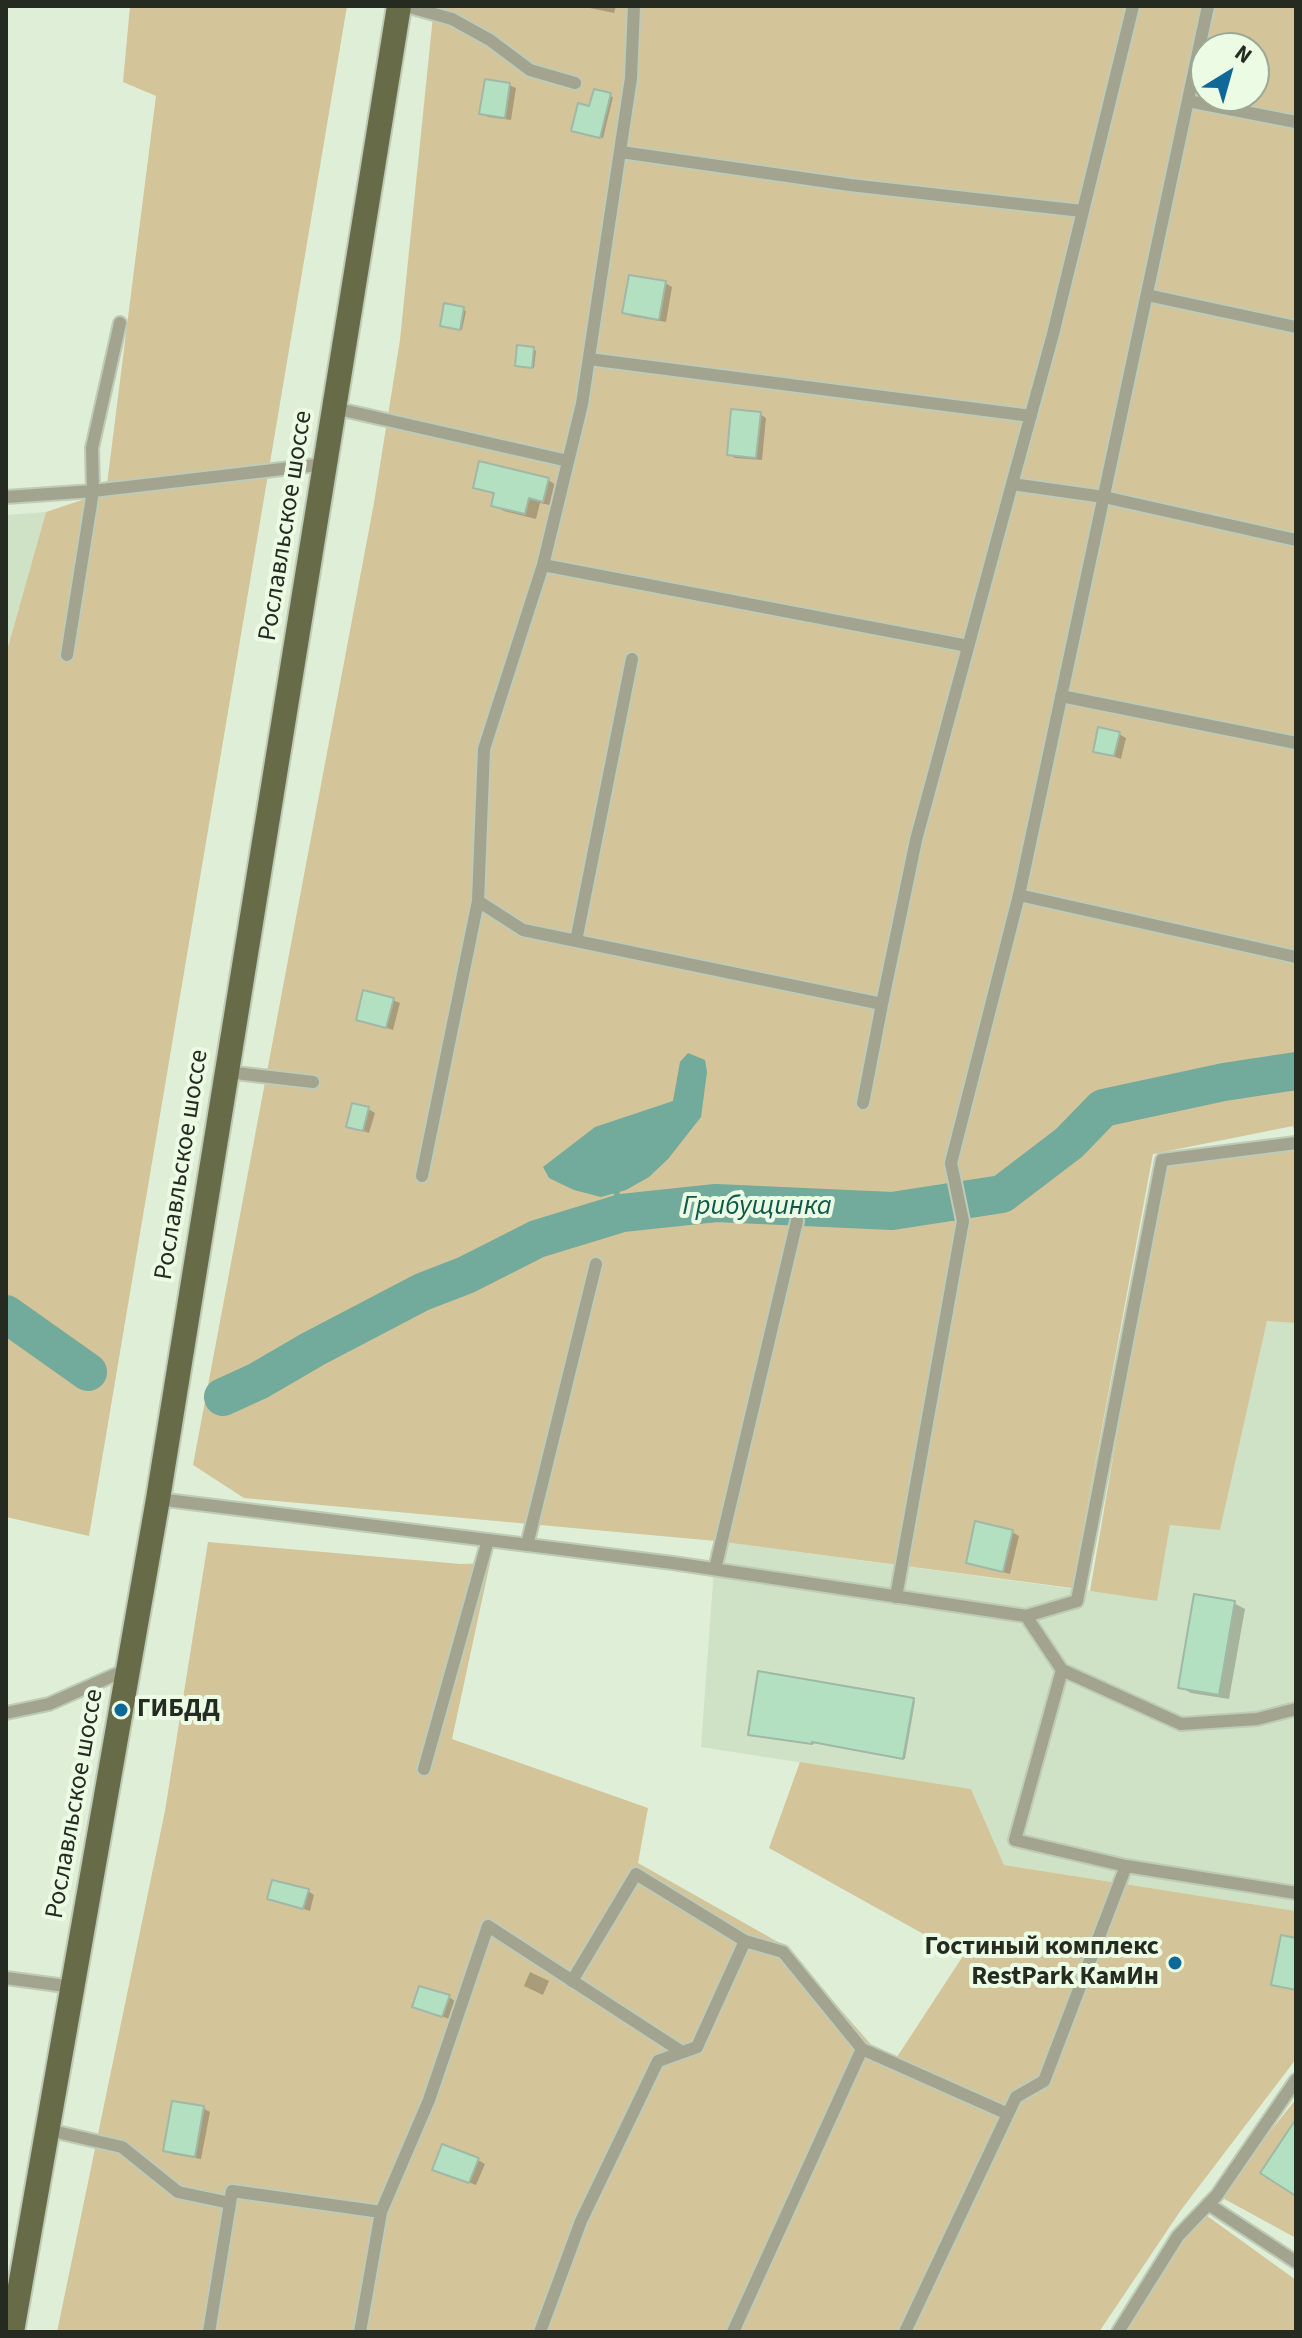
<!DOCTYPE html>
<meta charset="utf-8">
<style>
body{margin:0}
#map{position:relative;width:1302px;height:2338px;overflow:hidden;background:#dfeed6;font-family:"Source Sans 3",sans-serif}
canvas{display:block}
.frame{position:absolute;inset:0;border:8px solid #262b22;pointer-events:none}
.north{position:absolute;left:1190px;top:32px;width:80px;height:80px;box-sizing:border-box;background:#ecfbe3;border:2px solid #9da896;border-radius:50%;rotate:37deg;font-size:22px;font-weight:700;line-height:32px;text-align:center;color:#262b22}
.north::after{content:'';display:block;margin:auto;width:28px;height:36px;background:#0e6998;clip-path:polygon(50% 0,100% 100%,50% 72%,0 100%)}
</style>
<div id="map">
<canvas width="1302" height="2338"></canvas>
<div class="frame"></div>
<div class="north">N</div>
</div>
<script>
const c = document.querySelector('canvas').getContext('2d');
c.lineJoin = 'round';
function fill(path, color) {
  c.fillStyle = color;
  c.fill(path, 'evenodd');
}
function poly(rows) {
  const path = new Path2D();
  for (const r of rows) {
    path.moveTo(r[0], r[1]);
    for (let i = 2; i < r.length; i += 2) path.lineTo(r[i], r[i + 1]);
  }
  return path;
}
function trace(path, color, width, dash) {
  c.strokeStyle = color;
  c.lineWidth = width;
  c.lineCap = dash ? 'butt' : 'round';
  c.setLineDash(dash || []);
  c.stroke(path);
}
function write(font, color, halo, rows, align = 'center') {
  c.font = font + ' "Source Sans 3",sans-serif';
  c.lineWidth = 8;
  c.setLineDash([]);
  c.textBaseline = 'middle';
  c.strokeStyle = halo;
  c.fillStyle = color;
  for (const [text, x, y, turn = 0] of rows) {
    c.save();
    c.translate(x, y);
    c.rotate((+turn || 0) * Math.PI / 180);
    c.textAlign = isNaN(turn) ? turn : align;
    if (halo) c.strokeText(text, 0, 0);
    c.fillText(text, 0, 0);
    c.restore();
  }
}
const built = poly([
 [46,512,6,654,6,515],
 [1267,1320,1296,1323,1296,1911,1004,1865,971,1789,701,1747,716,1541,1157,1600,1170,1525,1220,1529]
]);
const green = poly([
 [130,6,347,6,89,1536,6,1517,6,654,46,512,106,492,156,96,123,82],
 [434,6,1296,6,1296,1323,1267,1321,1220,1530,1170,1525,1157,1601,1090,1591,1149,1249,1169,1165,1295,1136,1293,1126,1153,1154,1072,1588,716,1541,244,1498,193,1465,374,503,400,340],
 [1206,48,1254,48,1254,96,1206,96],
 [208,1542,461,1564,490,1563,452,1739,648,1808,638,1863,785,1946,874,2048,897,2057,963,1956,769,1848,800,1762,971,1789,1004,1865,1296,1911,1296,2059,1181,2210,1099,2332,57,2332,165,1811],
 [1296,2099,1296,2238,1219,2196],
 [1203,2213,1296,2280,1296,2332,1123,2332]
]);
const water = poly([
 [688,1053,705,1060,707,1072,701,1117,668,1159,649,1177,626,1190,601,1197,574,1190,549,1178,543,1167,595,1127,673,1101,680,1062]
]);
const shadow = poly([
 [580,6,616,6,614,13],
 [509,85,516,88,511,120,488,117,482,113],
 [595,91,613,97,603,138,576,131,591,109],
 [665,283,672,287,666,322,631,316,625,312],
 [446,306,466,311,462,330,445,327],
 [533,349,536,351,534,368,520,366],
 [760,414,766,418,762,460,735,458,729,454],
 [548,480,558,486,554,506,540,503,536,519,504,511,493,505,496,495,475,487],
 [1119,734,1126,738,1121,759,1095,750],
 [393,1000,400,1003,393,1030,358,1019],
 [368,1109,375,1113,369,1133,348,1126],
 [1012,1532,1019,1536,1010,1574,968,1562],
 [1234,1603,1245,1609,1229,1699,1191,1693,1180,1687],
 [913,1700,915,1701,905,1759,814,1742,814,1744,753,1735],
 [308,1891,314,1895,310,1911,269,1898],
 [530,1972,549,1981,543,1995,524,1986],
 [449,1997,455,2001,449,2019,415,2006],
 [203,2108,210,2112,201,2159,172,2154,165,2150],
 [478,2160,485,2164,476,2185,441,2172]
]);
const stream = poly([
 [615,1187,622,1213]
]);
const river = poly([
 [6,1314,88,1372],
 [223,1397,258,1381,313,1349,422,1292,466,1275,537,1239,622,1213,716,1203,892,1211,1002,1194,1069,1143,1103,1108,1224,1082,1296,1071]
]);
const building = poly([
 [485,79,510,83,505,118,479,114,485,79],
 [594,89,611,93,600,138,571,131,578,103,589,106,594,89],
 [629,275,666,281,659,320,622,313,629,275],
 [444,303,464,307,460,330,440,326,444,303],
 [517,345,534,347,532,368,515,366,517,345],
 [731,409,761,412,756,458,727,455,731,409],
 [479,461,549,478,543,502,529,498,525,514,491,506,494,493,473,488,479,461],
 [1098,727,1120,732,1114,756,1093,752,1098,727],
 [363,990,394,998,386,1028,356,1020,363,990],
 [352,1103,369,1107,363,1131,346,1127,352,1103],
 [975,1521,1013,1530,1003,1572,966,1563,975,1521],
 [1194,1594,1235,1601,1219,1695,1178,1688,1194,1594],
 [758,1671,914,1698,903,1759,812,1742,812,1744,748,1735,758,1671],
 [272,1880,309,1889,303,1909,267,1899,272,1880],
 [1281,1935,1296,1938,1296,1990,1271,1985,1281,1935],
 [419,1986,450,1995,442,2017,412,2007,419,1986],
 [172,2101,204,2106,195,2157,163,2151,172,2101],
 [1296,2119,1296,2196,1260,2173,1296,2119],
 [442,2144,479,2158,469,2183,432,2170,442,2144]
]);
const lane = poly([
 [406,6,452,19,490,40,530,70,575,83],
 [1188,101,1296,122],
 [621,152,850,185,1082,211],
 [1147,295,1296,327],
 [589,359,1031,416],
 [334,408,568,461],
 [1012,484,1053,334,1133,6],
 [6,497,93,491,325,464],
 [543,565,582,404,631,78,634,6],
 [968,646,543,565,484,749,478,901,523,930,882,1004,916,840,1012,484,1104,497,1296,540],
 [67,655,93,491,92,448,120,323],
 [1061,696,1296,743],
 [1019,895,1296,957],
 [576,941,632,659],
 [227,1072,313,1082],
 [863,1103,882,1004],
 [422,1176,478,901],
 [158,1499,673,1563,1026,1616,1062,1670,1181,1724,1257,1719,1296,1709],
 [527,1545,596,1264],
 [715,1569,797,1221],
 [896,1597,963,1221,951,1163,1019,895,1208,6],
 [1026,1616,1077,1601,1162,1160,1296,1143],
 [1062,1670,1015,1840,1126,1866,1296,1893],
 [6,1713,49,1704,128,1669],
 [424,1769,488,1540],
 [6,1978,73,1987],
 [572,1981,636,1874,745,1941],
 [862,2049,1008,2114],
 [48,2130,122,2147,178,2192,230,2203],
 [1208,2204,1296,2262],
 [209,2332,232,2191,381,2212],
 [360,2332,381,2212,429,2100,488,1926,682,2052],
 [540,2332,581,2221,658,2061,697,2047,745,1941,783,1952,862,2049,733,2332],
 [905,2332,1016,2097,1044,2081,1126,1866],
 [1118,2332,1178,2236,1217,2195,1296,2080]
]);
const primary = poly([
 [12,2332,158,1499,399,6]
]);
const markers = [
 [121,1710,8,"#0e6998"],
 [1175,1963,8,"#0e6998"]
];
const streetNames = [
 ["Рославльское шоссе",287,526,-81],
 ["Рославльское шоссе",183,1165,-81],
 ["Рославльское шоссе",76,1804,-80]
];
const poiNames = [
 ["ГИБДД",137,1710],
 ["Гостиный комплекс",1159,1948,"right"],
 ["RestPark КамИн",1159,1978,"right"]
];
const waterNames = [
 ["Грибущинка",757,1208]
];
fill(built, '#d0e2c5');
fill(green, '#d3c49a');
fill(water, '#72aa9b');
fill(shadow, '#0003');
trace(stream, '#72aa9b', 6);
trace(river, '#72aa9b', 38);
fill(building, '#b4e0c2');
trace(building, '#a0b8a7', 2);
trace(lane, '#becbb6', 16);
trace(primary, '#becbb6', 28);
trace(lane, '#a2a490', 12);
trace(primary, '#686b47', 24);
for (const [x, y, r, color] of markers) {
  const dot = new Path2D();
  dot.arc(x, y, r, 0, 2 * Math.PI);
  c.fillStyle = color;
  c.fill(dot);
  trace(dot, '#ecfbe3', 3);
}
write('26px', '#262b22', '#ecfbe3', streetNames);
write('bold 26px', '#262b22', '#ecfbe3', poiNames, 'left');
write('italic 28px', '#0e5a4c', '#ecfbe3', waterNames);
</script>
